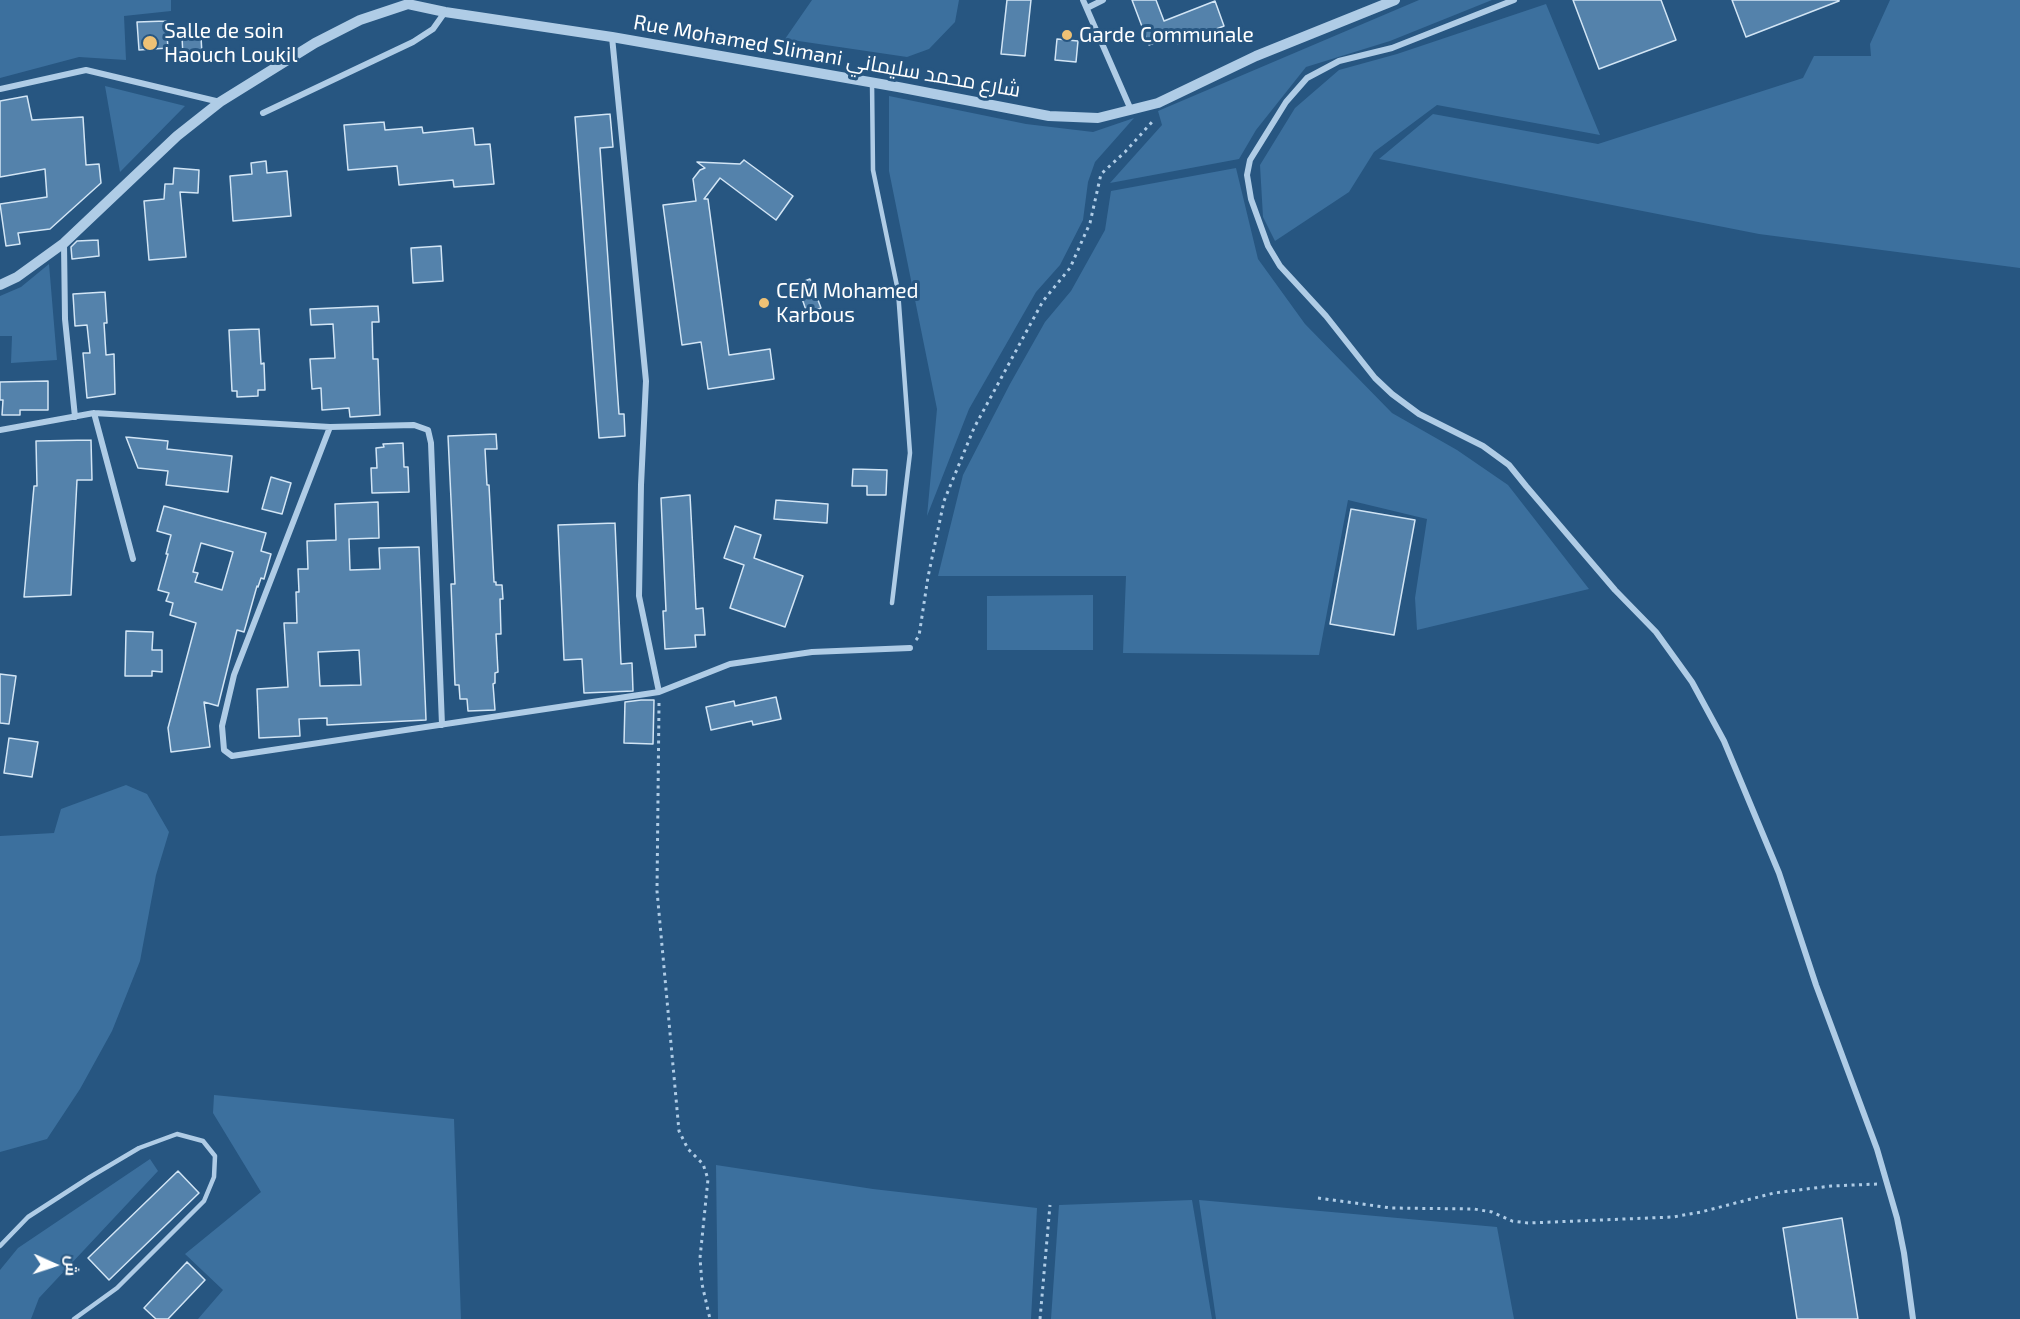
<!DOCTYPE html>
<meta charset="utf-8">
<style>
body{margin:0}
#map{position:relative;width:2020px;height:1319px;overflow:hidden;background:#275681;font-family:"Exo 2",Cairo,sans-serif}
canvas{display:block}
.north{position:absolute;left:24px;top:1235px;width:60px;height:60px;-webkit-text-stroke:4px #275681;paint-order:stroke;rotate:93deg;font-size:16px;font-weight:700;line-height:24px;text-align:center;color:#fff}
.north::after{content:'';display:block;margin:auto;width:21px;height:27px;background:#fff;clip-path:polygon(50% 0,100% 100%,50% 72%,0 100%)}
</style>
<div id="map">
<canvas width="2020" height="1319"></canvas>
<div class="north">ش</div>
</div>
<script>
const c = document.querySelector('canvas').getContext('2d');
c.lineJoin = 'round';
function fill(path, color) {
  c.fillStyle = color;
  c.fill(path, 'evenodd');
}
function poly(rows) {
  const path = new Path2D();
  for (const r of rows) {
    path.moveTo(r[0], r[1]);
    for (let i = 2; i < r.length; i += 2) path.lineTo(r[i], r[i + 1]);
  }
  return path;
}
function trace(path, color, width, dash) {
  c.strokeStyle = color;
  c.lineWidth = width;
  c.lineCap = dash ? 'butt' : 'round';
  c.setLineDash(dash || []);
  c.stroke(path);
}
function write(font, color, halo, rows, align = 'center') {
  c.font = font + ' "Exo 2",Cairo,sans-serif';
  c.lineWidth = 6;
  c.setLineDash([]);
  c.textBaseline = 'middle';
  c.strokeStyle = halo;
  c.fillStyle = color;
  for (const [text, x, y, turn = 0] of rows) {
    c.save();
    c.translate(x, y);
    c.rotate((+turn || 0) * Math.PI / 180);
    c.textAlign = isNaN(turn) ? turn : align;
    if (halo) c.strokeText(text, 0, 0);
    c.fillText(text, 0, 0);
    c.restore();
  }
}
const green = poly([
 [0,0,171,0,171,11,124,16,126,60,79,57,0,78],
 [812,0,959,0,955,22,929,49,907,57,785,39],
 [1419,0,1492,0,1390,41,1306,67,1256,130,1239,159,1110,183,1162,125,1158,111],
 [1890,0,2020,0,2020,268,1759,234,1379,159,1433,114,1598,144,1803,78,1814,56,1871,56,1870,44],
 [1546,4,1600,135,1437,105,1374,152,1349,192,1275,241,1263,217,1260,165,1295,108,1339,70,1397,54],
 [105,86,185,106,120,172],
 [889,96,1026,124,1093,132,1134,118,1095,162,1088,182,1083,220,1060,265,1036,292,969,409,927,516,937,409,889,171],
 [1236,168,1258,259,1305,324,1392,413,1457,450,1508,485,1589,589,1417,630,1415,598,1427,519,1348,500,1319,655,1123,653,1126,576,938,576,963,475,1010,384,1045,322,1071,291,1105,230,1111,191],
 [49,264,57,360,11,363,12,336,0,336,0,296,21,287],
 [1093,595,1093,650,987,650,987,596],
 [126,785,147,794,169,832,156,875,140,961,112,1031,80,1089,47,1139,0,1152,0,836,54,833,61,809],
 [214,1095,454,1119,461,1319,198,1319,223,1290,185,1254,261,1192,213,1113],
 [150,1159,158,1171,39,1298,31,1319,0,1319,0,1270,18,1248],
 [716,1165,873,1189,1037,1208,1031,1319,718,1319],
 [1192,1200,1212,1319,1051,1319,1059,1205],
 [1199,1200,1497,1227,1514,1319,1216,1319]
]);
const building = poly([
 [1007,0,1031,0,1025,56,1001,54,1007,0],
 [1132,0,1156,0,1164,21,1215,1,1224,26,1178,44,1174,35,1149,45,1132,0],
 [1573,0,1661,0,1676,40,1599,69,1573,0],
 [1732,0,1839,0,1839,1,1746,37,1732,0],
 [166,21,168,48,139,50,137,22,166,21],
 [201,36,202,55,183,56,182,37,201,36],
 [1057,39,1078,41,1076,62,1055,60,1057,39],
 [27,96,32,120,83,117,86,165,99,164,101,183,50,229,18,233,20,244,6,246,0,204,47,197,45,169,0,177,0,101,27,96],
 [610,114,613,147,600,148,619,414,624,414,625,436,599,438,575,117,610,114],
 [384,122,385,130,422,127,423,133,473,128,475,145,490,144,494,184,454,187,453,180,399,185,397,166,348,170,344,125,384,122],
 [744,160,793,196,776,220,720,178,704,199,708,199,729,355,770,349,774,379,708,389,701,342,682,345,663,205,696,201,693,179,700,170,705,168,697,162,740,164,744,160],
 [266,161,267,173,287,171,291,216,233,221,230,176,252,174,251,163,266,161],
 [174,168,199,170,198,193,180,192,186,257,149,260,144,201,164,199,165,184,173,184,174,168],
 [98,240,99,256,72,259,71,247,77,241,98,240],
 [441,246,443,281,413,283,411,248,441,246],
 [810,279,821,308,807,313,797,284,810,279],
 [105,292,107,323,104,323,106,355,114,354,115,394,87,398,83,353,90,353,87,325,75,326,73,294,105,292],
 [378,306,379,322,372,322,373,359,378,359,380,415,350,417,349,408,322,410,321,388,312,389,310,359,335,358,333,324,311,325,310,309,378,306],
 [259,329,261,364,264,363,265,390,258,390,258,396,237,397,237,391,232,391,229,330,259,329],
 [48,381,48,410,20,410,20,415,2,415,3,400,0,400,0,382,48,381],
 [496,434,497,449,485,449,487,485,489,485,494,582,496,582,496,585,502,585,503,599,500,599,501,634,496,634,498,672,495,673,495,683,493,684,495,710,468,711,467,699,460,699,459,685,455,685,451,584,455,584,448,436,496,434],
 [126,437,168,441,167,449,232,456,228,492,166,485,168,471,138,468,126,437],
 [91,440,92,480,77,480,71,595,24,597,34,486,37,486,36,441,91,440],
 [403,443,404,467,408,467,409,492,372,493,371,468,377,468,376,448,384,447,383,444,403,443],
 [853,469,887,470,886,495,867,495,867,486,852,486,853,469],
 [271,477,291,483,282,514,262,509,271,477],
 [690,495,696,609,703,608,705,635,695,635,696,647,665,649,663,611,666,611,661,498,690,495],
 [776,500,828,504,827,523,774,519,776,500],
 [378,502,379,538,349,539,350,570,380,569,379,548,419,547,426,720,327,725,327,718,299,719,300,736,259,738,257,689,288,687,284,623,297,623,296,592,299,592,298,569,308,569,307,541,336,540,335,504,378,502],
 [359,650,361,685,320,686,318,652,359,650],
 [164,506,266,533,261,551,271,554,264,579,261,578,258,587,257,586,244,632,237,630,218,706,204,702,210,747,171,752,168,728,196,623,170,615,173,603,166,601,169,593,158,590,168,554,166,554,171,535,157,531,164,506],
 [201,543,233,552,222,590,195,582,198,573,193,572,201,543],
 [1351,509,1415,520,1394,635,1330,624,1351,509],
 [615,523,621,664,632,663,633,691,584,693,582,659,564,660,558,525,615,523],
 [735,526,761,535,754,558,803,576,785,627,730,608,744,565,724,558,735,526],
 [126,631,153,632,152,650,162,650,162,672,152,671,152,676,125,676,126,631],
 [0,674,16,676,9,724,0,723,0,674],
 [776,697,781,719,753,725,752,721,711,730,706,707,734,701,735,706,776,697],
 [641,700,654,700,653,744,624,743,625,702,641,700],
 [9,738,38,742,32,777,4,773,9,738],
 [178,1171,199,1193,109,1280,88,1258,178,1171],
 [1842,1218,1858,1319,1797,1319,1783,1228,1842,1218],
 [187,1262,205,1280,168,1319,156,1319,144,1308,187,1262]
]);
const path = poly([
 [916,640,919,636,928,577,944,501,974,428,1043,301,1070,268,1090,223,1101,174,1125,152,1152,122,1151,119],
 [659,703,657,891,679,1131,688,1149,703,1164,708,1179,700,1258,702,1284,710,1319],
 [1318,1198,1391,1208,1474,1209,1492,1212,1512,1221,1528,1223,1673,1217,1701,1212,1774,1193,1831,1186,1877,1184],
 [1040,1319,1050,1205]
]);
const service = poly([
 [872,82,873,170,898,291,910,453,892,603],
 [0,1246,28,1217,90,1177,139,1148,177,1134,203,1141,215,1156,214,1177,204,1201,117,1288,74,1319]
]);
const minor = poly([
 [1083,0,1131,110],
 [1514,0,1392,48,1339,61,1307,78,1286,102,1250,160,1247,175,1251,199,1268,246,1280,266,1326,316,1375,378,1392,394,1419,414,1483,446,1509,465,1526,486,1615,590,1656,632,1692,682,1724,741,1779,873,1816,985,1877,1149,1897,1218,1904,1253,1913,1319],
 [1087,8,1103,0],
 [612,37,646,381,641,485,639,596,659,692],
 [0,89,86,70,220,102],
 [263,113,413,42,433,29,445,12],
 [64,244,65,319,75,417],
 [94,413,133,559],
 [330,427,234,675,222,726,224,750,232,756,659,692,730,664,812,652,910,648],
 [0,430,94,413,330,427,414,425,428,430,431,443,442,725]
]);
const tertiary = poly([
 [0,285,17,277,64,243,177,136,220,102,315,43,360,20,408,4,445,12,612,37,898,87,1049,116,1098,118,1158,103,1256,56,1395,0]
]);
const markers = [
 [1067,35,6,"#eec175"],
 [150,43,8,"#eec175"],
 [764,303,6,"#eec175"]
];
const poiNames = [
 ["Salle de soin",164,31],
 ["Haouch Loukil",164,55],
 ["Garde Communale",1079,35],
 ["CEM Mohamed",776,291],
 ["Karbous",776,315]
];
const streetNames = [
 ["Rue Mohamed Slimani شارع محمد سليماني",827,56,10]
];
fill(green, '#3c709e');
fill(building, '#5482ab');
trace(building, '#d2e5f5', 1.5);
trace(path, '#afcce6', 3, [3, 4.5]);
trace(service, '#afcce6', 4.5);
trace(minor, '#afcce6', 6);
trace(tertiary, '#afcce6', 10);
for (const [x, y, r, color] of markers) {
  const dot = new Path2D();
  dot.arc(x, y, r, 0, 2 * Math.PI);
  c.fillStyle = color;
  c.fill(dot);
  trace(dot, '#275681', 2);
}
write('21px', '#fff', '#275681', poiNames, 'left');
write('21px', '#fff', '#275681', streetNames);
</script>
